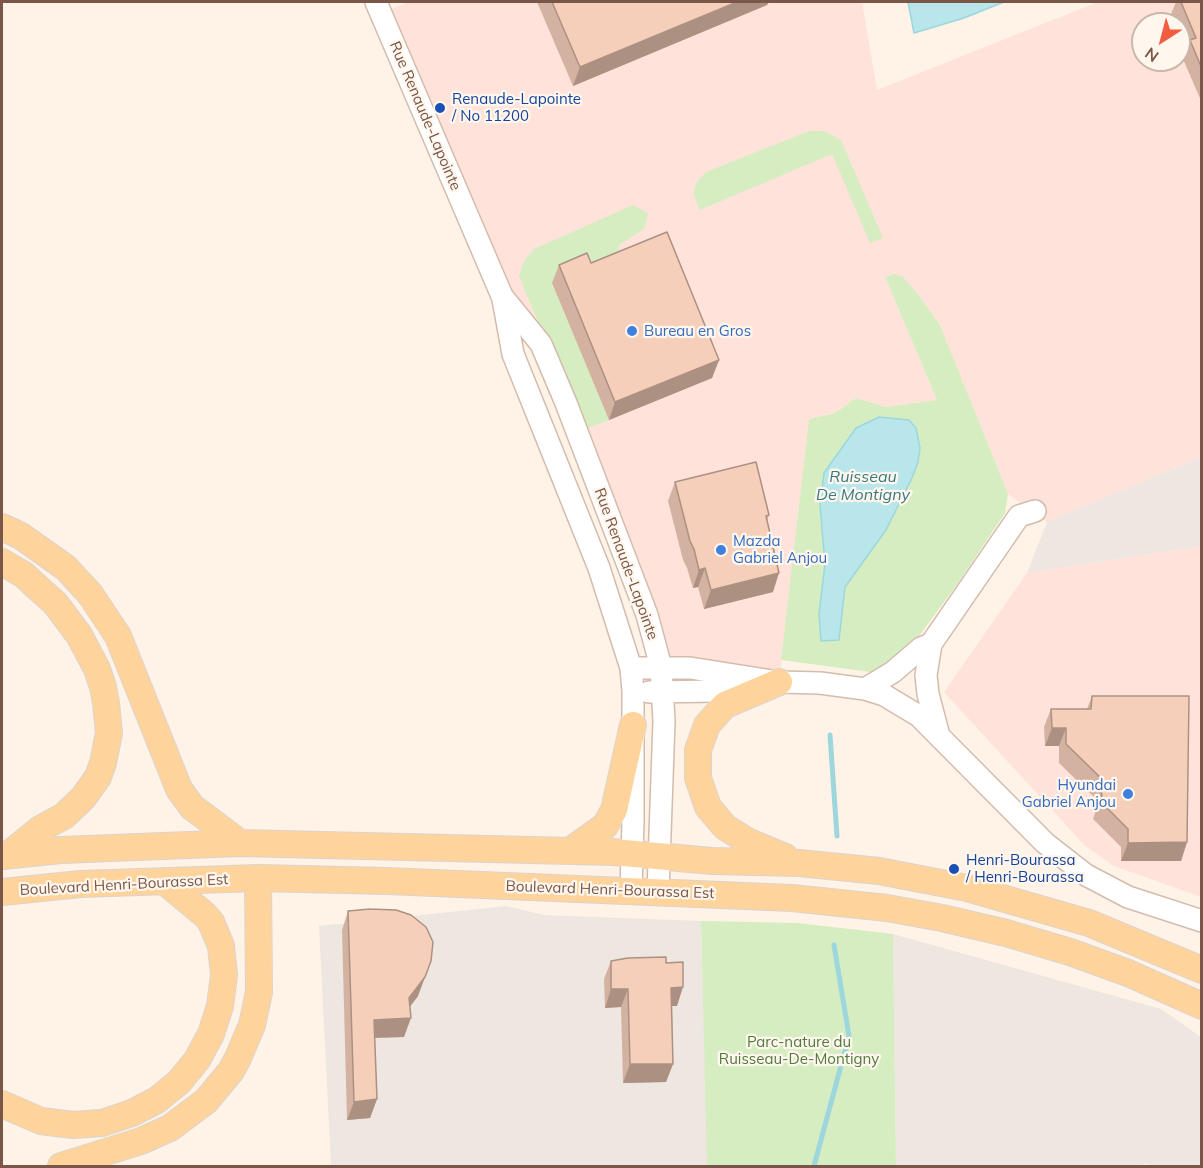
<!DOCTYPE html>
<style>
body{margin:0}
#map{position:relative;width:1203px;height:1168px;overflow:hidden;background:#fef3e6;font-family:Mulish,sans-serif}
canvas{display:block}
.frame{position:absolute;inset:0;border:3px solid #7a5648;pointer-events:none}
.north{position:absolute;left:1131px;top:12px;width:60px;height:60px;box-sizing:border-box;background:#fff7ee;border:2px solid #cab7ac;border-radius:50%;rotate:216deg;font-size:16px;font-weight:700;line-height:24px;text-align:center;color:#7a5648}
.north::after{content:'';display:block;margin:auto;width:21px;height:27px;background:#f25d40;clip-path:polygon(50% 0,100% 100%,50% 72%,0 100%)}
</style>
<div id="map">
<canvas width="1203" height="1168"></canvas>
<div class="frame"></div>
<div class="north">N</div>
</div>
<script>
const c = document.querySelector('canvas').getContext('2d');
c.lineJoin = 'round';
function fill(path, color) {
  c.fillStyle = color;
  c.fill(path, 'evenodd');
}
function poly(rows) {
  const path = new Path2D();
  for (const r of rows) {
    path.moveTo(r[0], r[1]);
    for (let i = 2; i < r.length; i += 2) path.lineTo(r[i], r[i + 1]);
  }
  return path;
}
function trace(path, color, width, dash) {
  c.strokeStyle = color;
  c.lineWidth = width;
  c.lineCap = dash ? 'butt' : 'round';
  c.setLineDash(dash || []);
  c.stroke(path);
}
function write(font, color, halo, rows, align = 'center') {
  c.font = font + ' Mulish,sans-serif';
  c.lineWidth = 4.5;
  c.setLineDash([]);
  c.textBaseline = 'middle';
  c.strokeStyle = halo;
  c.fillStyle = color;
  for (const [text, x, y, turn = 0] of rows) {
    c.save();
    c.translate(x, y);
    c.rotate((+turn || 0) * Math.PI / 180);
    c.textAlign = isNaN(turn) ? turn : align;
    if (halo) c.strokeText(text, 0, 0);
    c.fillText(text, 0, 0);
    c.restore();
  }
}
const commercial = poly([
 [409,2,862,2,877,90,1098,2,1201,2,1201,457,1047,522,1008,494,940,325,920,297,893,274,885,277,937,400,886,407,856,398,835,413,809,419,779,682,661,667,566,403,502,296,381,13],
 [1143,24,1179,24,1179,60,1143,60],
 [1201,546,1201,897,1114,866,1085,846,944,692,1027,573]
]);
const industrial = poly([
 [1201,457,1201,546,1027,573,1047,522],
 [506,906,544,915,701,921,708,1166,331,1166,319,926],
 [893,934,1161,1009,1201,1037,1201,1166,1152,1166,1147,1164,1132,1166,896,1166]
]);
const green = poly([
 [809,131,824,131,841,140,883,238,870,243,832,154,700,210,693,193,697,182,706,172],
 [633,205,648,213,644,229,619,245,620,256,552,283,609,420,583,430,519,276,524,261,534,249],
 [893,274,902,276,920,297,940,325,1008,494,1005,513,958,583,902,659,878,673,781,660,809,419,835,413,856,398,886,407,937,400,885,277],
 [701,921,798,923,893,934,896,1166,707,1166]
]);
const water = poly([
 [908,2,1004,2,964,18,914,33,908,2],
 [879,417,909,420,916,428,920,448,918,462,912,478,886,530,845,587,839,640,821,641,819,614,825,564,820,505,824,473,856,428,879,417]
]);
const stream = poly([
 [830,735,837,836],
 [814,1166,849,1036,834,945]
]);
const minor = poly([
 [376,2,502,296,541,344,566,403,647,615,661,667,664,721,658,891],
 [503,299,513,354,599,568,631,668,633,691,633,822,631,890],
 [631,668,690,668,779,682,820,683,865,689,884,695,919,716,1045,843,1086,875,1128,897,1202,921],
 [865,689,893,672,921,648,931,644],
 [649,692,717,691,758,685],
 [938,732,928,694,926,675,931,644,1019,516,1035,511]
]);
const major = poly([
 [2,527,21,536,52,558,66,568,90,594,118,636,179,789,192,807,240,843],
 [2,562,24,575,39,589,55,603,79,635,97,669,103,687,106,703,109,733,103,763,98,777,83,798,64,816,40,829,7,856],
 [779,682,725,705,707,725,698,750,698,778,708,807,725,827,749,842,785,857],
 [570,851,605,826,614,810,633,725],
 [2,856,61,850,240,843,613,852,712,861,799,863,879,871,967,888,1089,923,1202,970],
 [2,892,81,884,258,878,387,881,792,898,887,908,942,918,1006,933,1070,952,1128,973,1202,1006],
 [2,1104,41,1121,73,1125,102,1123,132,1113,157,1100,179,1082,197,1060,211,1034,220,1006,224,975,221,946,211,922,205,915,164,881],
 [61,1166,141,1141,170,1128,206,1101,231,1071,238,1058,252,1025,259,992,258,878]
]);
const wall = poly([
 [537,2,769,2,767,5,573,86],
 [1176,2,1202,2,1202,103,1183,59,1186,49,1179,32,1179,24,1176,24,1171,14],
 [591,263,719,360,712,378,609,420,552,283,559,265],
 [675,482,769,515,767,521,773,592,704,609,698,587,693,588,687,568,683,560,668,501],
 [1092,696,1187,842,1181,861,1121,861,1121,847,1093,819,1095,813,1094,807,1096,799,1059,763,1059,746,1045,746,1044,727,1051,709,1087,709],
 [348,911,418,996,410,1006,404,1037,375,1038,377,1099,370,1118,347,1120,342,930],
 [611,961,666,963,677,1006,672,1006,673,1064,666,1082,623,1083,621,1007,605,1008,604,979]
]);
const shadedWall = poly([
 [737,2,769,2,767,5,573,86,580,67],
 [719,360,712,378,609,420,615,402],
 [705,568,698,587,693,588,699,570],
 [779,573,773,592,704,609,711,590],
 [1052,728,1066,728,1059,746,1045,746],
 [1187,842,1181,861,1121,861,1128,843],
 [431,961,418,996,403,1016,409,998],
 [683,987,677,1006,665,1006,671,988],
 [611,989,628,989,621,1007,605,1008],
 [411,1018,404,1037,367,1038,374,1020],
 [630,1064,673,1064,666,1082,623,1083],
 [377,1099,370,1118,347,1120,354,1102]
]);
const building = poly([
 [552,2,737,2,580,67,552,2],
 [1181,2,1202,2,1202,69,1190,40,1196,38,1181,2],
 [667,232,719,360,615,402,559,265,587,253,591,263,667,232],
 [756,462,769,515,766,516,779,573,711,590,705,568,699,570,694,549,690,541,675,482,756,462],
 [1092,696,1189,696,1187,842,1128,843,1128,829,1100,801,1102,796,1101,789,1103,780,1066,744,1066,728,1052,728,1051,709,1091,709,1092,696],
 [370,909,396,910,411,915,426,927,433,942,431,961,425,977,409,998,411,1018,374,1020,377,1099,354,1102,348,911,370,909],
 [666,957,666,963,683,962,683,987,671,988,673,1064,630,1064,628,989,611,989,611,961,628,958,666,957]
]);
const markers = [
 [440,108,6,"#1a4fb4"],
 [632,331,6,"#3f7fe0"],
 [721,550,6,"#3f7fe0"],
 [1128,794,6,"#3f7fe0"],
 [954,869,6,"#1a4fb4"]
];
const transitNames = [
 ["Renaude-Lapointe",452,99],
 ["/ No 11200",452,116],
 ["Henri-Bourassa",966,860],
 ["/ Henri-Bourassa",966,877]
];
const streetNames = [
 ["Rue Renaude-Lapointe",425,116,67],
 ["Rue Renaude-Lapointe",626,564,70],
 ["Boulevard Henri-Bourassa Est",124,885,-3],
 ["Boulevard Henri-Bourassa Est",610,890,2]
];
const shopNames = [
 ["Bureau en Gros",644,331],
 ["Mazda",733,541],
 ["Gabriel Anjou",733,558],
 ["Hyundai",1116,785,"right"],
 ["Gabriel Anjou",1116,802,"right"]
];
const parkNames = [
 ["Parc-nature du",799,1042],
 ["Ruisseau-De-Montigny",799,1059]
];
const waterNames = [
 ["Ruisseau",863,477],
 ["De Montigny",863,495]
];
fill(commercial, '#ffe2d9');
fill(industrial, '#eee6e0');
fill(green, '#d6edc2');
fill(water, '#b8e6ea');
trace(water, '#9dd7dd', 1.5);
trace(stream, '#9dd7dd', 5);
trace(minor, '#d4bcad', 24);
trace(major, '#dcd3cf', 28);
trace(minor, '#fff', 21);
trace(major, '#ffd49c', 26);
fill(wall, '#d4b2a1');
fill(shadedWall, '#ac9183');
fill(building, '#f6cfbb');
trace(building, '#ac9183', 1.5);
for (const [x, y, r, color] of markers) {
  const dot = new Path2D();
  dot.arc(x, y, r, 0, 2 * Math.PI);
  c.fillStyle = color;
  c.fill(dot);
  trace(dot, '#fff7ee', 2);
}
write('15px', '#164399', '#fff7ee', transitNames, 'left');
write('15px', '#7a5648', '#fff7ee', streetNames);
write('15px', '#366cbe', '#fff7ee', shopNames, 'left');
write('15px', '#527a3c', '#fff7ee', parkNames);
write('italic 16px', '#3a7981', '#fff7ee', waterNames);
</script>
